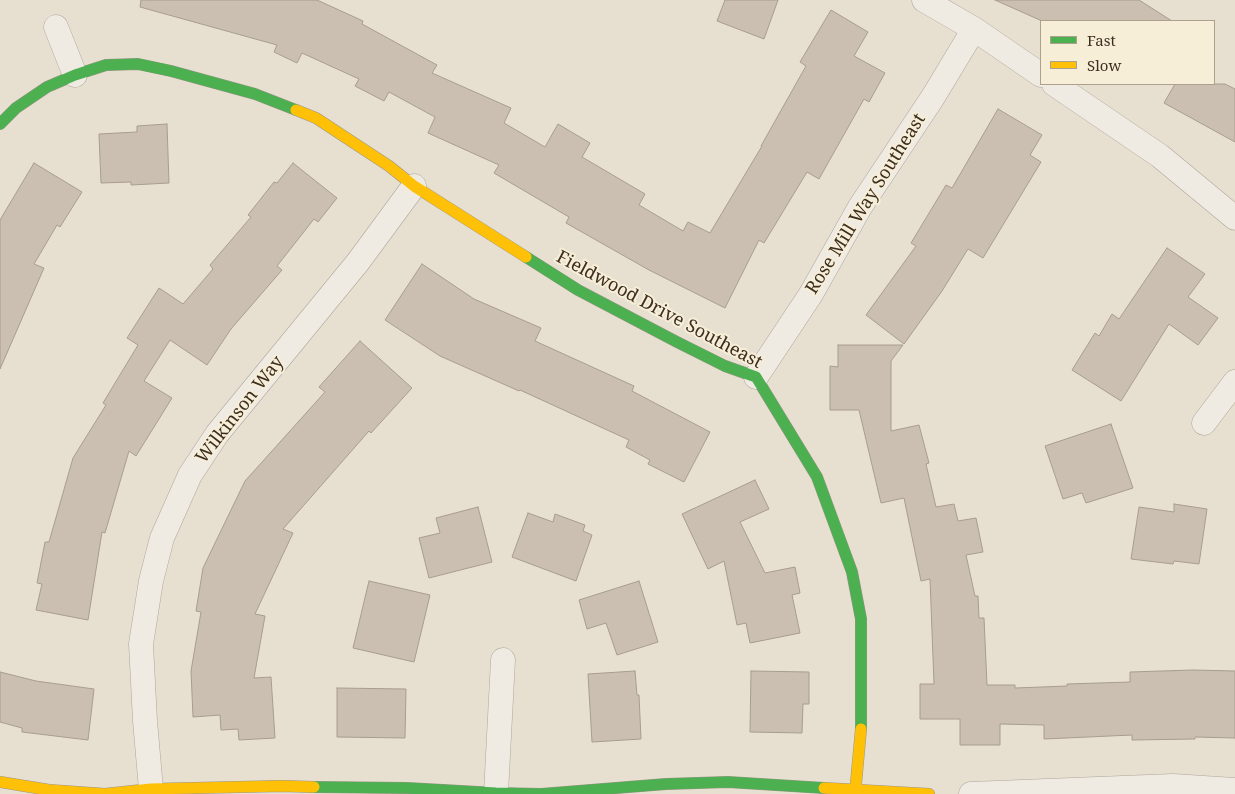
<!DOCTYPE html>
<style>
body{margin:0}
#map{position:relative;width:1235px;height:794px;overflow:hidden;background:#e7e0d1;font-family:"Noto Serif",serif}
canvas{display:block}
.legend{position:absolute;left:1040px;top:20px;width:175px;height:65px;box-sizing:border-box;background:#f7eed8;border:1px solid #ada18e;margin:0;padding:6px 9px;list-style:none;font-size:15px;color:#3d2e20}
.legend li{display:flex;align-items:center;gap:10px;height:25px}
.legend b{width:25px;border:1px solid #ada18e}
</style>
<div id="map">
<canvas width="1235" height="794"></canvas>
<ul class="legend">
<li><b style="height:6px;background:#4caf50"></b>Fast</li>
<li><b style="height:6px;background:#ffc107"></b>Slow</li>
</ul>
</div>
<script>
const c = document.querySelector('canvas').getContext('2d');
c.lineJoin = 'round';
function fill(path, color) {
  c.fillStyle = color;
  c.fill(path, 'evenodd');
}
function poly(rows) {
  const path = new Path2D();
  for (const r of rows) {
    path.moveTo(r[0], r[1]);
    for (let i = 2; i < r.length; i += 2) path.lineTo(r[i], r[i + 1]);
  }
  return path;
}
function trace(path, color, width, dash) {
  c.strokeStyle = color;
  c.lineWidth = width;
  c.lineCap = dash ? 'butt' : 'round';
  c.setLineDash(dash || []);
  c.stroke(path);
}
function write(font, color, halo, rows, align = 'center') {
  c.font = font + ' "Noto Serif",serif';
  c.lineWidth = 4;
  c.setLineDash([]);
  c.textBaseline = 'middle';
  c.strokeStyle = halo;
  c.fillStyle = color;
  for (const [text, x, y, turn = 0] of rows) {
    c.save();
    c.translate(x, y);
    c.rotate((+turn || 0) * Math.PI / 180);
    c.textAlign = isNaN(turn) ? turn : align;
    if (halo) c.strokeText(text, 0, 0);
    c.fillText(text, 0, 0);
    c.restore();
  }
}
const building = poly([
 [141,0,317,0,363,21,362,24,437,65,432,73,511,108,504,123,545,147,558,124,590,143,582,157,645,194,639,205,683,231,688,222,710,233,762,146,761,146,806,66,800,62,831,10,868,32,854,56,885,73,869,102,864,99,819,179,807,172,764,243,759,240,725,308,649,270,566,223,569,217,494,173,499,165,428,133,435,117,389,92,384,101,355,86,359,79,302,53,297,63,274,52,277,45,140,7,141,0],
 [725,0,778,0,764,39,717,21,725,0],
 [995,0,1139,0,1172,21,1042,21,995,0],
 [1175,84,1225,84,1235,89,1235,142,1164,103,1175,84],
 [998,109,1042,135,1030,155,1041,162,983,258,968,249,942,291,904,344,866,315,916,246,911,243,946,185,952,188,998,109],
 [167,124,169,183,131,185,131,182,101,183,99,134,137,132,137,126,167,124],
 [34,163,82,192,60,227,57,225,34,264,44,268,0,369,0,220,34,163],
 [293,163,337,198,318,222,314,219,277,266,282,270,231,329,207,365,170,340,144,381,172,398,136,456,129,451,105,533,102,532,88,620,36,610,42,584,37,583,45,542,49,542,73,458,106,405,103,403,138,345,127,338,159,288,183,304,213,269,210,265,251,217,248,215,274,182,277,183,293,163],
 [1167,248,1205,274,1188,297,1218,318,1198,345,1169,324,1121,401,1072,370,1095,333,1099,336,1112,314,1119,319,1167,248],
 [422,264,474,299,541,328,535,341,634,386,632,391,710,432,684,482,648,464,650,460,626,447,629,440,520,390,519,391,440,356,385,320,422,264],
 [360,341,412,388,371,433,369,431,283,529,293,533,255,614,265,616,254,678,271,677,275,738,239,740,238,729,221,730,220,715,193,717,191,671,201,612,196,611,203,568,245,481,325,392,319,387,360,341],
 [838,345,903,345,891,361,891,431,919,425,929,463,926,464,936,507,954,504,958,521,976,518,983,552,966,555,975,596,978,596,979,618,984,618,987,685,1015,685,1015,688,1067,686,1067,684,1130,682,1130,672,1193,670,1235,671,1235,738,1195,737,1195,739,1132,740,1132,735,1044,739,1044,725,1000,724,1000,745,960,745,960,719,920,719,920,684,934,684,930,579,921,581,904,498,881,503,859,410,830,410,830,366,838,367,838,345],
 [1111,424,1133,488,1086,503,1082,493,1063,499,1045,446,1111,424],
 [755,480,769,509,740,522,765,573,795,567,800,593,792,595,800,633,750,643,746,623,737,625,724,561,708,569,682,514,755,480],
 [1174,504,1207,509,1199,564,1174,561,1173,564,1131,559,1139,507,1174,512,1174,504],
 [478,507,492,562,429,578,419,538,440,533,436,518,478,507],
 [528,513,553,522,555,514,585,525,583,531,592,535,576,581,512,557,528,513],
 [369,581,430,595,414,662,353,648,369,581],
 [639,581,658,642,617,655,606,623,587,629,579,600,639,581],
 [635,671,637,695,639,695,641,739,592,742,588,674,635,671],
 [751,671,809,672,809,704,803,704,802,733,750,732,751,671],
 [0,672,36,681,94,689,88,740,22,732,22,728,0,722,0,672],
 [337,688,406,689,405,738,337,737,337,688]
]);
const street = poly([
 [924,0,974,29,1041,75],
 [56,27,75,75],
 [1054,84,1160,156,1235,218],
 [756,377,811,294,860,207,933,97,974,29],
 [1204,423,1235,382],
 [151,789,145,721,141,644,151,581,162,538,190,475,217,434,358,262,414,186],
 [496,793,503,660],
 [971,794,1173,786,1235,790]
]);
const fast = poly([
 [0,124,16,108,47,87,75,75,106,65,138,64,171,71,255,94,296,110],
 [526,257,578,290,677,342,725,366,756,377,817,477,852,572,861,619,861,729],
 [314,787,407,788,496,793,541,794,666,784,728,782,824,788]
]);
const slow = poly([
 [296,110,316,118,389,166,414,186,526,257],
 [0,782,49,790,105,794,151,789,282,786,314,787],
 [824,788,929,794],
 [855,794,861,729]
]);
const streetNames = [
 ["Rose Mill Way Southeast",866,204,-58],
 ["Fieldwood Drive Southeast",659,310,28],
 ["Wilkinson Way",240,410,-52]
];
fill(building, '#cbbfb2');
trace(building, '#a89c90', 1);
trace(street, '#ada599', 25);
trace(fast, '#9c958a', 12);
trace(slow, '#9c958a', 12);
trace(street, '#efebe3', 24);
trace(fast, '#4caf50', 11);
trace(slow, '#ffc107', 11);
write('18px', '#3d2e20', '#f7eed8', streetNames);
</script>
